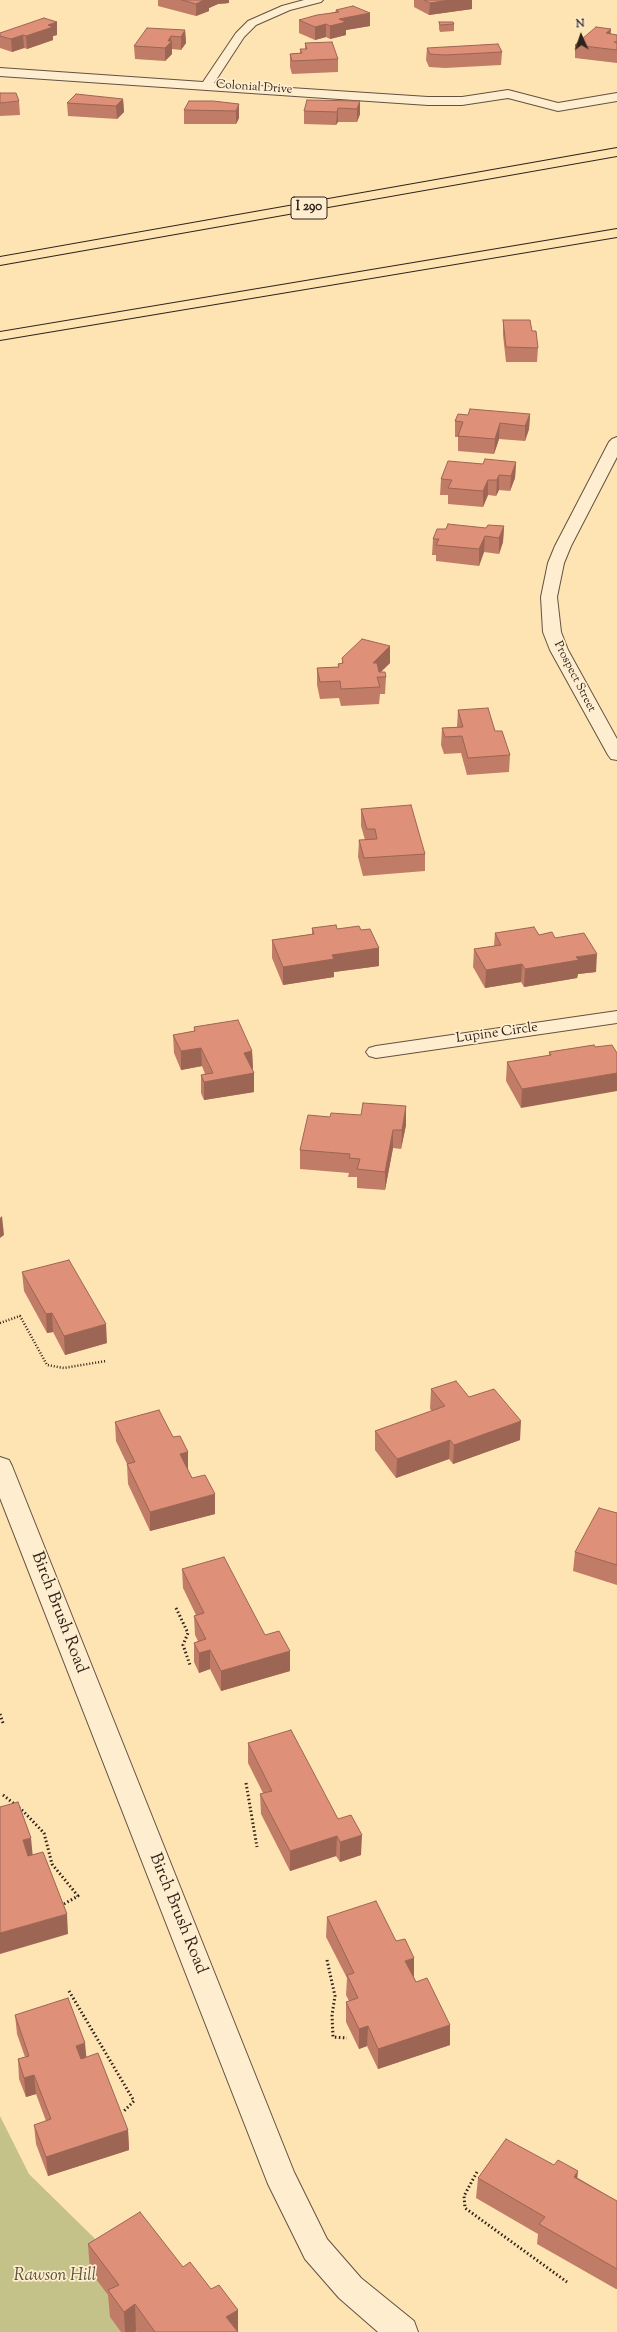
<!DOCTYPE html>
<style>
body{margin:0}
#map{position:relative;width:617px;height:2332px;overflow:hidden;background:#fee4b3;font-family:"Sorts Mill Goudy",serif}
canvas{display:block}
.north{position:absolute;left:561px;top:16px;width:40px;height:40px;-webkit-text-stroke:3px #feedce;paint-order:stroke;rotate:357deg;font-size:11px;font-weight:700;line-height:16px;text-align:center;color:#2e221b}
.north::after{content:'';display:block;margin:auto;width:14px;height:18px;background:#2e221b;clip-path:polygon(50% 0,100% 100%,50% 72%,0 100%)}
</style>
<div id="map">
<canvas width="617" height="2332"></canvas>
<div class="north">N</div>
</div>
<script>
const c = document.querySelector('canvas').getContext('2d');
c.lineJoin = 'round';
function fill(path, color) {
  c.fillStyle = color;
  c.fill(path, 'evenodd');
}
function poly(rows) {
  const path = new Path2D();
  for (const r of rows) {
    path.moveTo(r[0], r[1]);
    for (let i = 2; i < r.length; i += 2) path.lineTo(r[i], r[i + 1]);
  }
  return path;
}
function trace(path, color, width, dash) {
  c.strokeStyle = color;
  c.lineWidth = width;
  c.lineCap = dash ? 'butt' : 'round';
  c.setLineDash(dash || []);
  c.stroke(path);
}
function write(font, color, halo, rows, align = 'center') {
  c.font = font + ' "Sorts Mill Goudy",serif';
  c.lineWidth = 3.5;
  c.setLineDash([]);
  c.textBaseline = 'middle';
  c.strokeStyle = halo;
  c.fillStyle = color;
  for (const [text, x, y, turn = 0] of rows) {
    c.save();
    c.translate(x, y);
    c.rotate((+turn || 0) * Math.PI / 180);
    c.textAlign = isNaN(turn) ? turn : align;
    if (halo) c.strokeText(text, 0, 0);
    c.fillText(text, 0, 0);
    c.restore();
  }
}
const green = poly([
 [0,2116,29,2174,190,2332,0,2332]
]);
const pathFar1 = poly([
 [0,1323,20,1316,47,1365,64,1368,106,1361]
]);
const path = poly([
 [176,1608,188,1633,183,1645,190,1665],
 [0,1714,3,1723],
 [246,1783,257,1847],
 [3,1795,23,1811,44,1833,52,1864,78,1896,64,1904],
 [327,1960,335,1996,332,2015,333,2037,347,2038],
 [69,1991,134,2101,124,2111],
 [477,2172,464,2196,465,2208,567,2282]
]);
const minor = poly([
 [304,0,323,0,321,2,290,10,256,25,244,37,214,83,428,97,462,97,508,90,558,103,617,93,617,101,558,111,508,98,462,105,428,105,0,76,0,68,203,82,236,33,248,21,282,6,304,0],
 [617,437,617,457,571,546,564,563,557,597,561,632,568,650,617,739,617,760,611,759,608,755,550,650,543,632,541,597,548,563,555,546,609,442,612,439,617,437],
 [617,1011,617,1023,376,1058,369,1056,366,1052,369,1048,376,1046,617,1011],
 [0,1457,9,1460,12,1466,294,2172,327,2239,361,2278,414,2321,418,2332,378,2332,339,2298,305,2259,268,2184,0,1498,0,1457]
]);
const highway = poly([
 [617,148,617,156,0,265,0,257,617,148],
 [617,229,617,237,0,340,0,332,617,229]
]);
const wall = poly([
 [158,0,229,0,229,3,218,4,209,8,209,11,196,16,158,6],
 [414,0,472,0,472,9,429,15,414,7],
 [336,10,370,13,370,26,346,30,346,35,330,39,326,37,315,40,299,33,299,20,335,12],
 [57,22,57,35,53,36,53,40,27,49,24,48,12,52,0,48,0,33],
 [439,22,454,24,454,31,440,32,439,29],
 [185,30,186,43,181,50,172,49,172,54,165,61,135,59,134,46],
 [611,34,617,35,617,63,575,58,575,45],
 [305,43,338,59,338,72,292,74,290,67,290,54,300,53,300,49,305,49],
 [427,48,502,52,501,65,445,68,429,67,426,60],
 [123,99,124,112,117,119,68,116,67,103],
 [19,101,20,115,0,116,0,103],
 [360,101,360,114,357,122,338,122,336,125,304,124,304,111],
 [239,104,239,118,236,124,184,124,184,110],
 [503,320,532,331,538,348,537,362,506,362,503,335],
 [530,414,529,429,525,441,499,439,494,454,458,451,458,437,455,437,455,421,468,415],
 [516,462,515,478,510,491,499,490,496,496,488,495,483,507,448,504,448,495,440,495,441,479,483,464],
 [504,526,503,542,499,554,484,552,479,566,436,561,436,555,432,555,433,539,446,529,486,528],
 [342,658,390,663,381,672,386,677,385,694,380,694,379,704,341,706,339,698,320,699,317,685,317,668,338,667,338,664,342,663],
 [458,710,495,731,510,755,509,772,467,775,461,753,444,754,441,745,442,728,457,727],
 [361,809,425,854,425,871,363,876,358,857,359,840,365,840,361,826],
 [312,928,337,929,361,930,379,948,379,966,334,972,334,977,283,985,272,958,272,940,312,934],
 [495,933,539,935,555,938,596,972,578,974,577,978,524,987,521,982,485,988,473,967,474,949,494,946],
 [194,1027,252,1051,253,1069,252,1069,254,1073,254,1092,204,1100,201,1093,201,1075,205,1074,202,1066,181,1070,174,1053,173,1035,194,1031],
 [594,1045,521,1108,506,1081,507,1062,549,1056,549,1052],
 [406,1106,406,1125,401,1149,393,1148,385,1190,357,1188,357,1177,348,1177,349,1173,300,1169,300,1150,330,1117,361,1115],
 [22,1272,107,1343,65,1355,53,1332,47,1333,24,1291],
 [431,1389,469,1397,520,1440,453,1464,449,1459,396,1478,375,1450,375,1431,432,1411,430,1409],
 [115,1422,173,1437,188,1452,188,1470,192,1478,215,1514,150,1531,128,1484,127,1464,116,1441],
 [617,1513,617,1585,573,1571,575,1552],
 [182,1569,265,1635,290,1671,221,1691,210,1669,199,1673,194,1662,194,1643,198,1641,195,1635,194,1616,196,1615,183,1588],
 [248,1743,338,1819,361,1855,340,1862,336,1856,290,1871,261,1814,260,1794,263,1793,248,1763],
 [327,1917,414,1978,416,1982,450,2025,450,2045,378,2069,367,2046,359,2049,346,2022,346,2002,349,2001,346,1995,347,1978,326,1937],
 [15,2015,86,2057,128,2130,129,2150,48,2176,36,2144,34,2125,46,2121,36,2094,26,2097,19,2079,18,2059,25,2057,17,2034],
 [478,2178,578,2178,617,2201,617,2289,616,2289,537,2244,538,2234,476,2198],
 [88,2244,183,2267,238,2332,137,2332,136,2331,135,2332,121,2332,110,2317,108,2295,90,2271]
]);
const shadedWall = poly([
 [204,0,229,0,229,3,218,4,209,8,209,11,196,16,196,4],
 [450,0,472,0,472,9,429,15,430,3],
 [370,13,370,26,346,30,346,35,330,39,330,26,339,19],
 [57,22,57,35,53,36,53,40,27,49,26,36,48,25],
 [326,24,326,37,315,40,315,27],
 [611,29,610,42,606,33],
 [185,30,186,43,181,50,181,37],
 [23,35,24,48,12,52,11,39],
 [171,36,171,42,172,41,172,54,165,61,165,48,168,41],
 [123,99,124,112,117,119,116,106],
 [360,101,360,114,357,122,357,109],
 [239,104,239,118,236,124,236,111],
 [338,108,338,122,336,125,337,112],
 [530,414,529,429,525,441,525,426],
 [500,423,499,439,494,454,495,439],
 [516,462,515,478,510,491,511,476],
 [499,475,499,490,496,496,497,480],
 [488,480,488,495,483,507,483,491],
 [504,526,503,542,499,554,499,538],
 [485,536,484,552,479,566,479,549],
 [390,646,390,663,373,679,373,663],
 [379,948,379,966,334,972,334,977,283,985,283,967,332,955],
 [597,954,596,972,578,974,577,978,524,987,525,969,576,957],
 [522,964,521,982,485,988,486,970],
 [201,1048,202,1066,181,1070,181,1051],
 [252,1051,253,1069,244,1071,244,1053],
 [254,1073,254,1092,204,1100,204,1082],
 [617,1073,617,1091,521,1108,522,1089],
 [406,1106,406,1125,401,1149,402,1130],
 [393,1130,393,1148,385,1190,385,1172],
 [2,1216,4,1235,0,1238,0,1218],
 [52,1313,53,1332,47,1333,46,1314],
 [106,1324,107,1343,65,1355,64,1336],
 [521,1421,520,1440,453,1464,454,1445],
 [450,1440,449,1459,396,1478,397,1459],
 [188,1452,188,1471,180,1454],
 [215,1494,215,1514,150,1531,150,1512],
 [210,1650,210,1669,199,1673,199,1653],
 [290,1651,290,1671,221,1691,221,1671],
 [362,1835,361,1855,340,1862,340,1842],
 [337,1836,336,1856,290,1871,290,1851],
 [31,1838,33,1858,24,1860,23,1840],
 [67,1914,68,1934,0,1954,0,1933],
 [414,1958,414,1978,405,1961],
 [450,2025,450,2045,378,2069,378,2049],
 [368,2026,367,2046,359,2049,359,2029],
 [85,2043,87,2063,78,2065,76,2046],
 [34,2075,36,2094,26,2097,24,2078],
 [128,2130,129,2150,48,2176,46,2157],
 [578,2171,576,2191,574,2177],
 [135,2304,136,2331,135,2332,125,2332,124,2312],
 [238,2310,238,2332,226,2317]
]);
const building = poly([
 [182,0,204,0,196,4,182,0],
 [424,0,450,0,430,3,424,0],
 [353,6,370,13,339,19,346,22,330,26,326,24,315,27,299,20,317,15,339,12,336,10,353,6],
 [44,18,57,22,48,25,53,27,26,36,23,35,11,39,0,36,0,33,44,18],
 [439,22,453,22,454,24,440,25,439,22],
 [596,27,611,29,606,33,617,35,617,42,614,42,617,43,617,50,575,45,596,27],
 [147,28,185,30,181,37,171,36,168,41,172,41,165,48,134,46,147,28],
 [332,42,338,59,292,61,290,54,302,53,300,49,307,49,305,43,332,42],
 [498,44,502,52,445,55,430,54,427,48,498,44],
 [0,93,16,93,19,101,0,103,0,93],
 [76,94,123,99,116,106,67,103,76,94],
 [307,100,360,101,357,109,338,108,337,112,304,111,307,100],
 [189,101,213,101,239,104,236,111,184,110,189,101],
 [503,320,530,320,532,331,536,331,538,348,506,347,503,320],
 [470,409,530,414,525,426,500,423,495,439,458,436,463,422,455,421,458,414,468,415,470,409],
 [485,459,516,462,511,476,499,475,497,480,488,480,483,491,448,488,452,480,441,479,448,461,483,464,485,459],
 [448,524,486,528,488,525,504,526,499,538,485,536,479,549,436,545,439,539,433,539,437,529,446,529,448,524],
 [362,639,390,646,373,663,377,663,379,672,385,672,386,677,377,677,380,687,341,689,340,681,320,682,317,668,339,667,338,664,343,663,342,658,362,639],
 [488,708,495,731,502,731,510,755,468,758,462,736,445,737,442,728,463,727,458,710,488,708],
 [411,805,425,854,364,858,359,840,377,839,375,829,367,829,361,809,411,805],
 [336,925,337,929,359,926,361,930,370,929,379,948,332,955,334,959,283,967,272,940,314,934,312,928,336,925],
 [534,927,539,935,552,932,555,938,584,933,597,954,576,957,579,960,525,969,522,964,486,970,474,949,501,945,495,933,534,927],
 [238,1020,252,1051,244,1053,254,1073,204,1082,201,1075,213,1073,201,1048,181,1051,173,1035,195,1031,194,1027,238,1020],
 [594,1045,595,1047,612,1045,617,1053,617,1073,522,1089,507,1062,551,1055,549,1052,594,1045],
 [363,1103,406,1106,402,1130,393,1130,385,1172,357,1169,360,1159,349,1158,350,1154,300,1150,308,1115,330,1117,331,1113,361,1115,363,1103],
 [69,1260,106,1324,64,1336,52,1313,46,1314,22,1272,69,1260],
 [456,1381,469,1397,494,1389,521,1421,454,1445,450,1440,397,1459,375,1431,445,1406,431,1389,456,1381],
 [159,1410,173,1437,180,1436,188,1452,180,1454,192,1478,205,1475,215,1494,150,1512,127,1464,135,1462,115,1422,159,1410],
 [599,1508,617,1513,617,1565,575,1552,599,1508],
 [224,1557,265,1635,279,1631,290,1651,221,1671,210,1650,199,1653,194,1643,206,1639,194,1616,204,1613,182,1569,224,1557],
 [291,1730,338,1819,351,1815,362,1835,340,1842,337,1836,290,1851,260,1794,272,1791,248,1743,291,1730],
 [18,1802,31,1838,23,1840,28,1856,43,1852,67,1914,0,1933,0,1807,18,1802],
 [376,1901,396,1941,405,1939,414,1958,405,1961,416,1982,427,1978,450,2025,378,2049,368,2026,359,2029,346,2002,358,1998,347,1975,354,1973,327,1917,376,1901],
 [68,1998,85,2043,76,2046,81,2059,98,2053,128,2130,46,2157,34,2125,51,2119,34,2075,24,2078,18,2059,29,2056,15,2015,68,1998],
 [506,2139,554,2165,558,2160,578,2171,574,2177,617,2201,617,2269,539,2224,545,2217,478,2178,506,2139],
 [140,2212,183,2267,190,2262,211,2289,219,2285,238,2310,226,2317,238,2332,155,2332,135,2304,124,2312,108,2290,119,2285,88,2244,140,2212]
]);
const farStreetnames = [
 ["Colonial Drive",254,88,4],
 ["Prospect Street",574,677,63]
];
const shields = [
 [309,208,36]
];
const shieldNames = [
 ["I 290",309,208]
];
const streetNames = [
 ["Lupine Circle",497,1034,-8]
];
const nearStreetnames = [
 ["Birch Brush Road",58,1613,69],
 ["Birch Brush Road",177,1914,68]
];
const nearParknames = [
 ["Rawson Hill",55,2277]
];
fill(green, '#c5c289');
trace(minor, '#625241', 2);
trace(highway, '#2e221b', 2);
trace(pathFar1, '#2e221b', 2.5, [1, 2]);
trace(path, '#2e221b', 3, [1.5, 2.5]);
fill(minor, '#feedce');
fill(highway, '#fee4b3');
fill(wall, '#c07c67');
fill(shadedWall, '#9c6554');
fill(building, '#df9078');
trace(building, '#9c6554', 1);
write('12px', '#2e221b', '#feedce', farStreetnames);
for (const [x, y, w] of shields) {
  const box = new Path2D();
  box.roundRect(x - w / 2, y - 11, w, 22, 3);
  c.fillStyle = '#feedce';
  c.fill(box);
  trace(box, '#2e221b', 1);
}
write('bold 13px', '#2e221b', null, shieldNames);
write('14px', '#2e221b', '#feedce', streetNames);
write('17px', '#2e221b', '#feedce', nearStreetnames);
write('italic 17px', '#5b523c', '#feedce', nearParknames);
</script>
